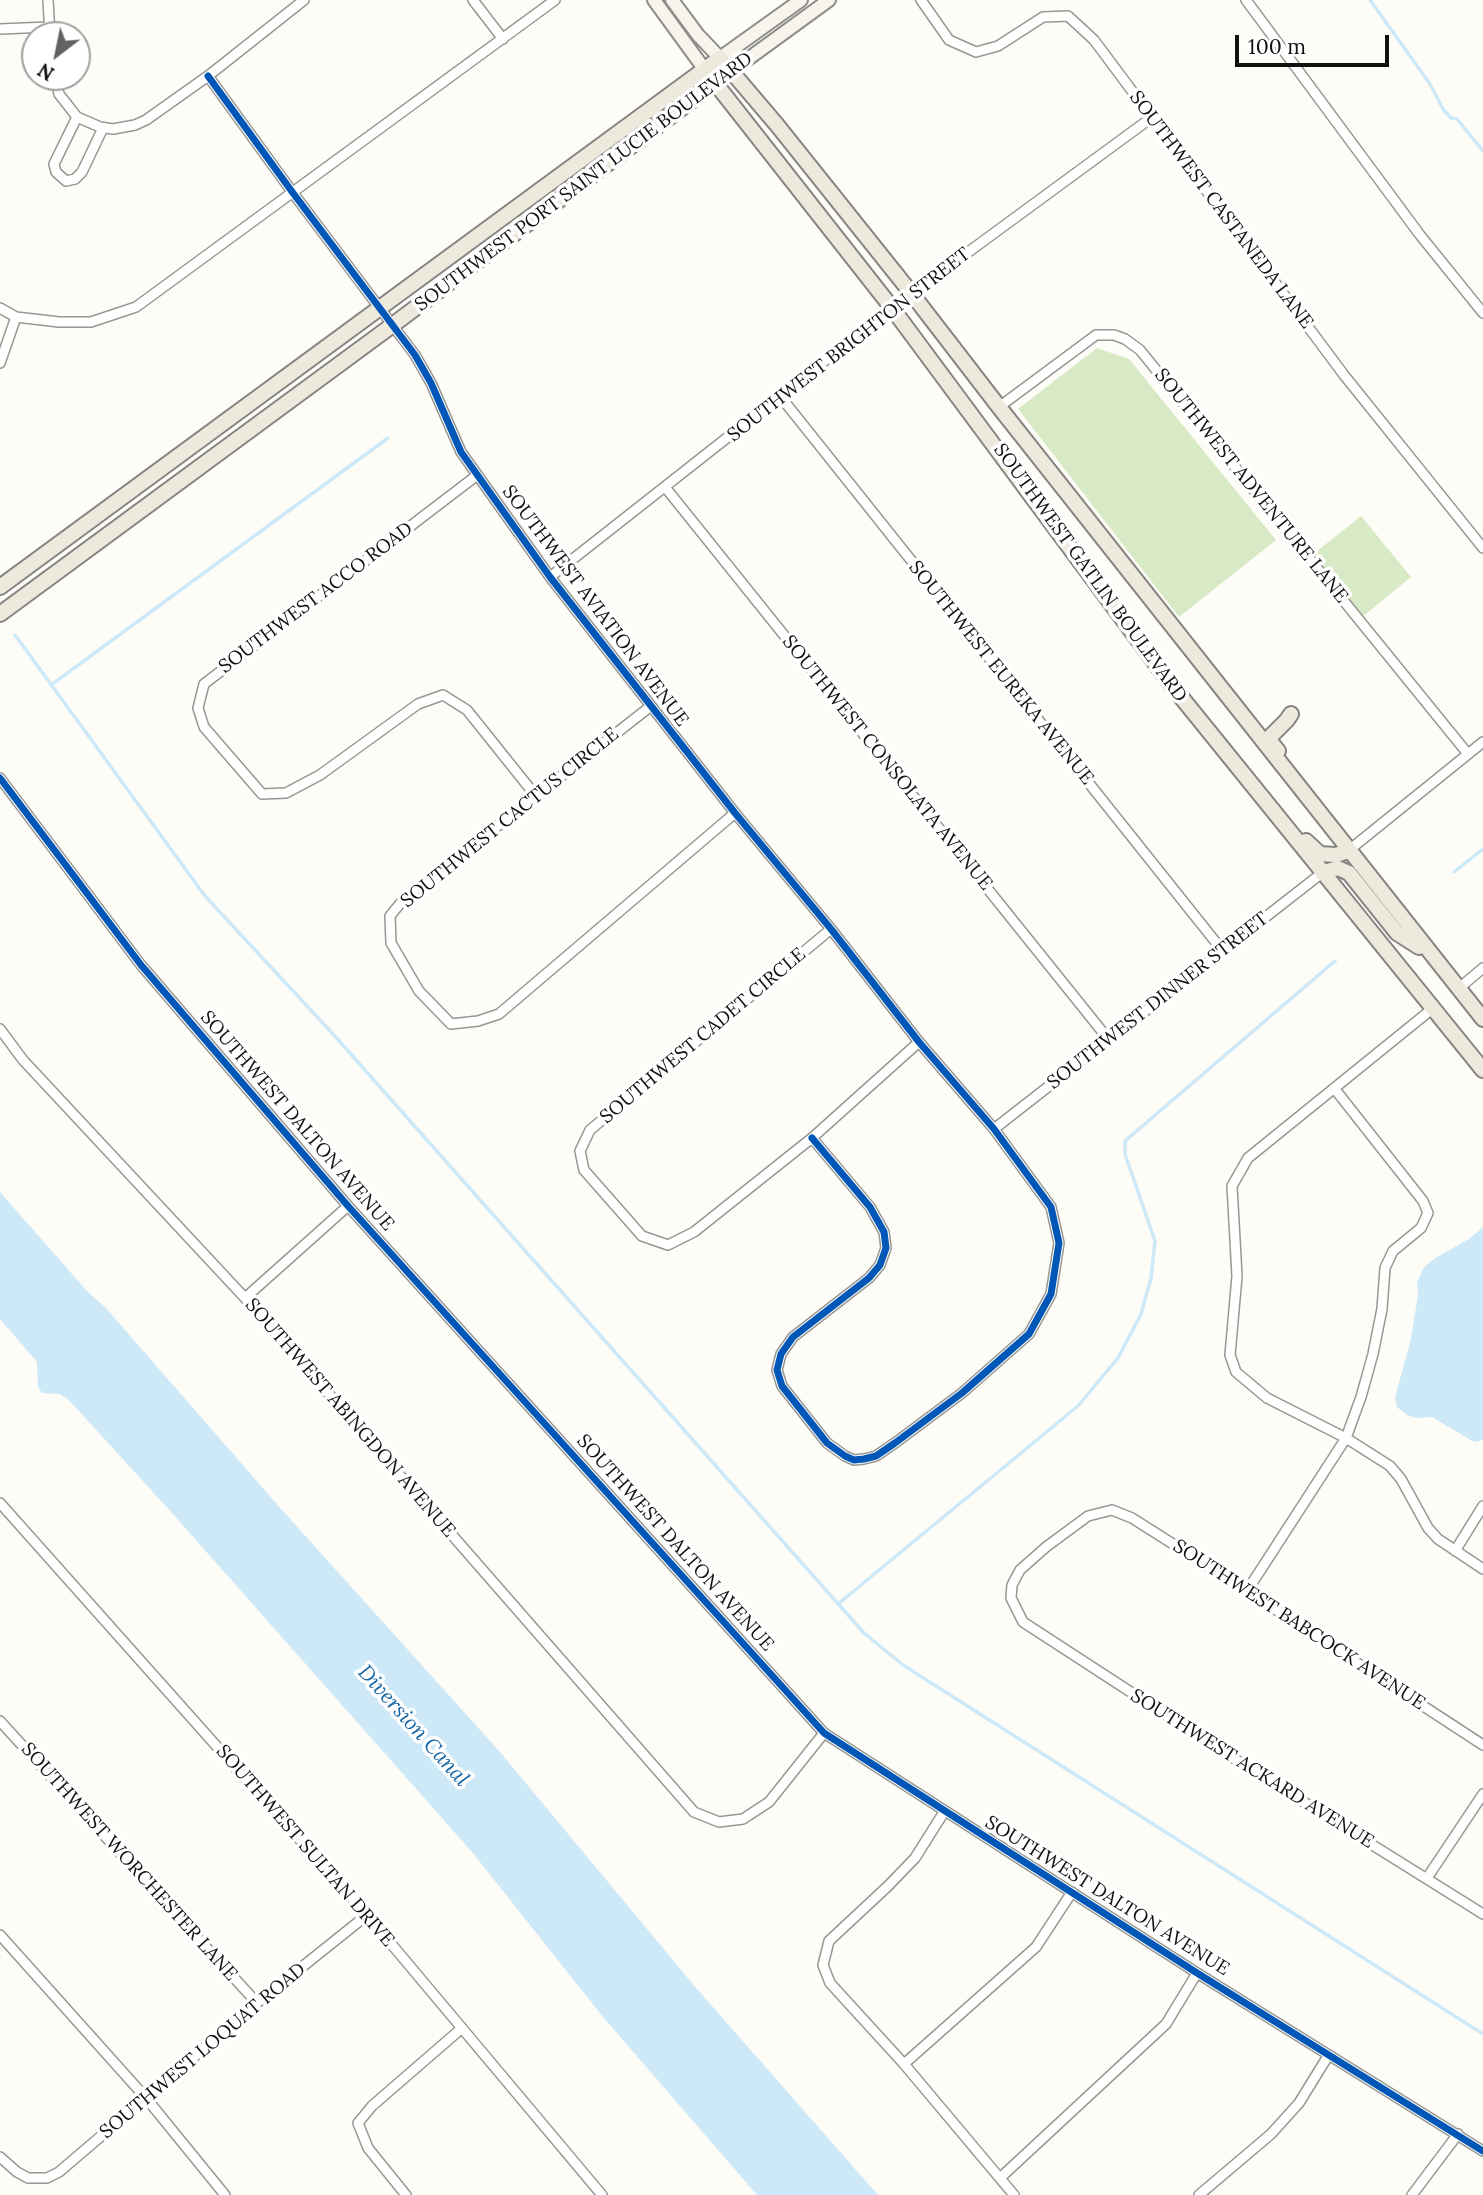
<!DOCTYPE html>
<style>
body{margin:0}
#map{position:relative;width:1483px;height:2195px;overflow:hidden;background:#fdfcf7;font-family:Lora,serif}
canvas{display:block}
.north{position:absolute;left:21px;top:21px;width:70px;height:70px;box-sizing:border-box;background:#fff;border:2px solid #a0a0a0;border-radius:50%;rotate:212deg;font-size:19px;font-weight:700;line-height:28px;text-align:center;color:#111}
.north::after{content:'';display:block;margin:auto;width:24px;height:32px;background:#646362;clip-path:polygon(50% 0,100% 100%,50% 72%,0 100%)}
.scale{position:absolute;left:1235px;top:35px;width:154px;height:32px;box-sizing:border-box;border:4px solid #111;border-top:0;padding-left:9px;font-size:21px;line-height:24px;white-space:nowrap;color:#111;-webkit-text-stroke:5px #fff;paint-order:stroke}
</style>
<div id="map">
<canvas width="1483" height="2195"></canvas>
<div class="north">N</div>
<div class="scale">100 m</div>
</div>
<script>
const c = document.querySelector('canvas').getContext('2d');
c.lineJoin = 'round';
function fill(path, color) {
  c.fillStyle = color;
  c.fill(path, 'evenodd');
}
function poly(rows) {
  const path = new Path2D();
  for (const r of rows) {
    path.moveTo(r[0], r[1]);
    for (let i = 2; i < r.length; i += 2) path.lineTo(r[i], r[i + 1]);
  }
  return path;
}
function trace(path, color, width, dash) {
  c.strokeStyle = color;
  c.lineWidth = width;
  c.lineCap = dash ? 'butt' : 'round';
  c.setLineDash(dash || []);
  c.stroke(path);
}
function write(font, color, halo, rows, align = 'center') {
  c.font = font + ' Lora,serif';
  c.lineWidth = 7;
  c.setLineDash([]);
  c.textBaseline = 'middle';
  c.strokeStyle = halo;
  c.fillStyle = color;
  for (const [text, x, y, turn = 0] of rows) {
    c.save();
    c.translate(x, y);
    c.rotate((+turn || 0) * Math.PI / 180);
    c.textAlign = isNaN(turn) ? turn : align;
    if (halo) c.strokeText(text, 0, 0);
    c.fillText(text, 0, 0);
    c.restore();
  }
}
const forest = poly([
 [1097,348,1129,359,1276,540,1179,617,1018,409],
 [1361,516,1411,577,1362,617,1311,556]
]);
const water = poly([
 [0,1192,87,1291,105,1307,282,1510,500,1752,697,1989,878,2195,757,2195,603,2017,472,1852,172,1513,68,1399,59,1394,42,1393,38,1387,37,1362,0,1319],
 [1483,1227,1483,1440,1474,1442,1432,1417,1416,1418,1407,1415,1397,1407,1395,1397,1410,1343,1418,1296,1417,1283,1421,1273,1425,1266,1437,1257,1469,1239]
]);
const stream = poly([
 [1370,0,1430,84,1443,109,1451,118,1457,119,1483,151],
 [15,635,205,896,333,1034,864,1633,903,1665,1483,2034],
 [51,685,388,438],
 [1454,872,1483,849],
 [838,1604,1078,1406,1118,1358,1141,1314,1151,1278,1155,1241,1125,1154,1125,1141,1335,961]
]);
const street = poly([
 [48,0,50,35],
 [473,0,503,39],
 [921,0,949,40,976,52,998,46,1043,17,1068,16,1094,40,1344,375,1483,548],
 [1246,0,1420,235,1483,313],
 [0,29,49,27],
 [208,76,293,193,415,355,431,383,461,452,550,577,735,813,831,929,919,1042,994,1129,1051,1207,1059,1243,1051,1294,1029,1334,962,1393,895,1443,876,1456,864,1459,854,1460,845,1456,827,1443,782,1386,777,1370,781,1354,793,1337,869,1278,880,1265,886,1248,884,1232,870,1207,812,1138],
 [55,77,59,94,77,117,100,127,113,129,135,125,146,120,208,76,304,0],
 [77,117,54,164,56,172,66,181,75,179,82,172,103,128],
 [0,308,16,317,59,322,91,322,136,307,555,0],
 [0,363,16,317],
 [780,396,1222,950],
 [999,407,1096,335,1114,335,1125,339,1140,350,1468,754],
 [476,476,204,684,198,708,204,727,262,794,286,793,320,775,418,704,443,695,467,710,535,795],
 [665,487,1109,1040],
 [550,577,892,308,1151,118],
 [651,706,403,900,390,916,391,943,419,991,451,1024,478,1021,499,1014,735,813],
 [0,778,141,965,348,1206,824,1733,1197,1973,1483,2151],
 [1348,851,1483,742],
 [831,929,590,1130,580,1151,584,1170,642,1236,668,1245,694,1232,812,1138,919,1042],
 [1458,989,1483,968],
 [1432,1009,1248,1158,1232,1186,1237,1276,1230,1355,1236,1372,1267,1398,1346,1438,1390,1466,1401,1479,1428,1528,1438,1539,1483,1569],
 [0,1029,23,1060,245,1298,694,1812,719,1822,743,1819,769,1802,824,1733],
 [994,1129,1322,873],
 [245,1298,348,1206],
 [0,1503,367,1915,602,2195],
 [1455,1551,1483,1506],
 [1247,1591,1346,1438,1361,1397,1373,1354,1382,1309,1385,1268,1393,1251,1421,1228,1428,1213,1423,1201,1334,1088],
 [0,1721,257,2003],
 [1483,1745,1247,1591,1132,1518,1112,1510,1088,1516,1046,1547,1020,1570,1012,1585,1011,1598,1023,1622,1206,1741,1483,1914],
 [944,1812,915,1858,888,1886,829,1941,823,1965,830,1983,904,2064,1014,2195],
 [1427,1878,1483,1794],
 [0,1935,146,2098,225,2195],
 [904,2064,1036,1947,1072,1892],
 [0,2157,17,2172,28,2178,47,2178,59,2172,257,2003,367,1915],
 [1000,2178,1166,2024,1197,1973],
 [406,2195,368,2148,358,2123,372,2106,462,2028],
 [1199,2195,1271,2134,1299,2103,1328,2056],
 [1412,2195,1458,2134]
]);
const secondary = poly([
 [654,0,705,70],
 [672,0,698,35,720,58,801,0],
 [715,83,829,0]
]);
const primary = poly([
 [705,70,892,308,1173,687,1483,1070],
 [0,587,720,58,777,125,912,294,999,407,1483,1019],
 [0,614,394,324,715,83],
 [1278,751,1269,740,1270,737,1287,720,1291,714],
 [1306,841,1320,854,1336,855,1348,851],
 [1322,873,1338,868,1349,873,1397,933,1419,947]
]);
const cycleway = poly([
 [208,76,293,193,415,355,431,383,461,452,550,577,735,813,831,929,919,1042,994,1129,1051,1207,1059,1243,1051,1294,1029,1334,962,1393,895,1443,876,1456,864,1459,854,1460,845,1456,827,1443,782,1386,777,1370,781,1354,793,1337,869,1278,880,1265,886,1248,884,1232,870,1207,812,1138],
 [0,778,141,965,348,1206,824,1733,1197,1973,1483,2151]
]);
const streetNames = [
 ["SOUTHWEST PORT SAINT LUCIE BOULEVARD",584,182,-37],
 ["SOUTHWEST CASTANEDA LANE",1221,210,53],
 ["SOUTHWEST BRIGHTON STREET",849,345,-38],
 ["SOUTHWEST ADVENTURE LANE",1251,486,51],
 ["SOUTHWEST GATLIN BOULEVARD",1090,573,54],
 ["SOUTHWEST ACCO ROAD",316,598,-37],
 ["SOUTHWEST AVIATION AVENUE",595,606,53],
 ["SOUTHWEST EUREKA AVENUE",1001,673,51],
 ["SOUTHWEST CONSOLATA AVENUE",887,763,51],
 ["SOUTHWEST CACTUS CIRCLE",510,818,-39],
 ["SOUTHWEST DINNER STREET",1158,1001,-38],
 ["SOUTHWEST CADET CIRCLE",703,1036,-40],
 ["SOUTHWEST DALTON AVENUE",297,1121,49],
 ["SOUTHWEST ABINGDON AVENUE",350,1418,49],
 ["SOUTHWEST DALTON AVENUE",675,1543,48],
 ["SOUTHWEST BABCOCK AVENUE",1299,1625,33],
 ["SOUTHWEST ACKARD AVENUE",1252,1769,32],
 ["SOUTHWEST SULTAN DRIVE",305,1846,49],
 ["SOUTHWEST WORCHESTER LANE",129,1862,48],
 ["SOUTHWEST DALTON AVENUE",1107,1896,32],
 ["SOUTHWEST LOQUAT ROAD",203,2051,-40]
];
const waterNames = [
 ["Diversion Canal",413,1726,48]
];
fill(forest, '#d8eac5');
fill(water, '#cde8f7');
trace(stream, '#cde8f7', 3.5);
trace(street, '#979795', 12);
trace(secondary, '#8e8d8b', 16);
trace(primary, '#858482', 18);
trace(street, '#fffffe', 9);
trace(secondary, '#f6f4eb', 12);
trace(primary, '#ede9dc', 14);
trace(cycleway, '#0057b8', 7);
write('19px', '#111', '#fff', streetNames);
write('italic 21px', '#1768a6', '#fff', waterNames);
</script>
